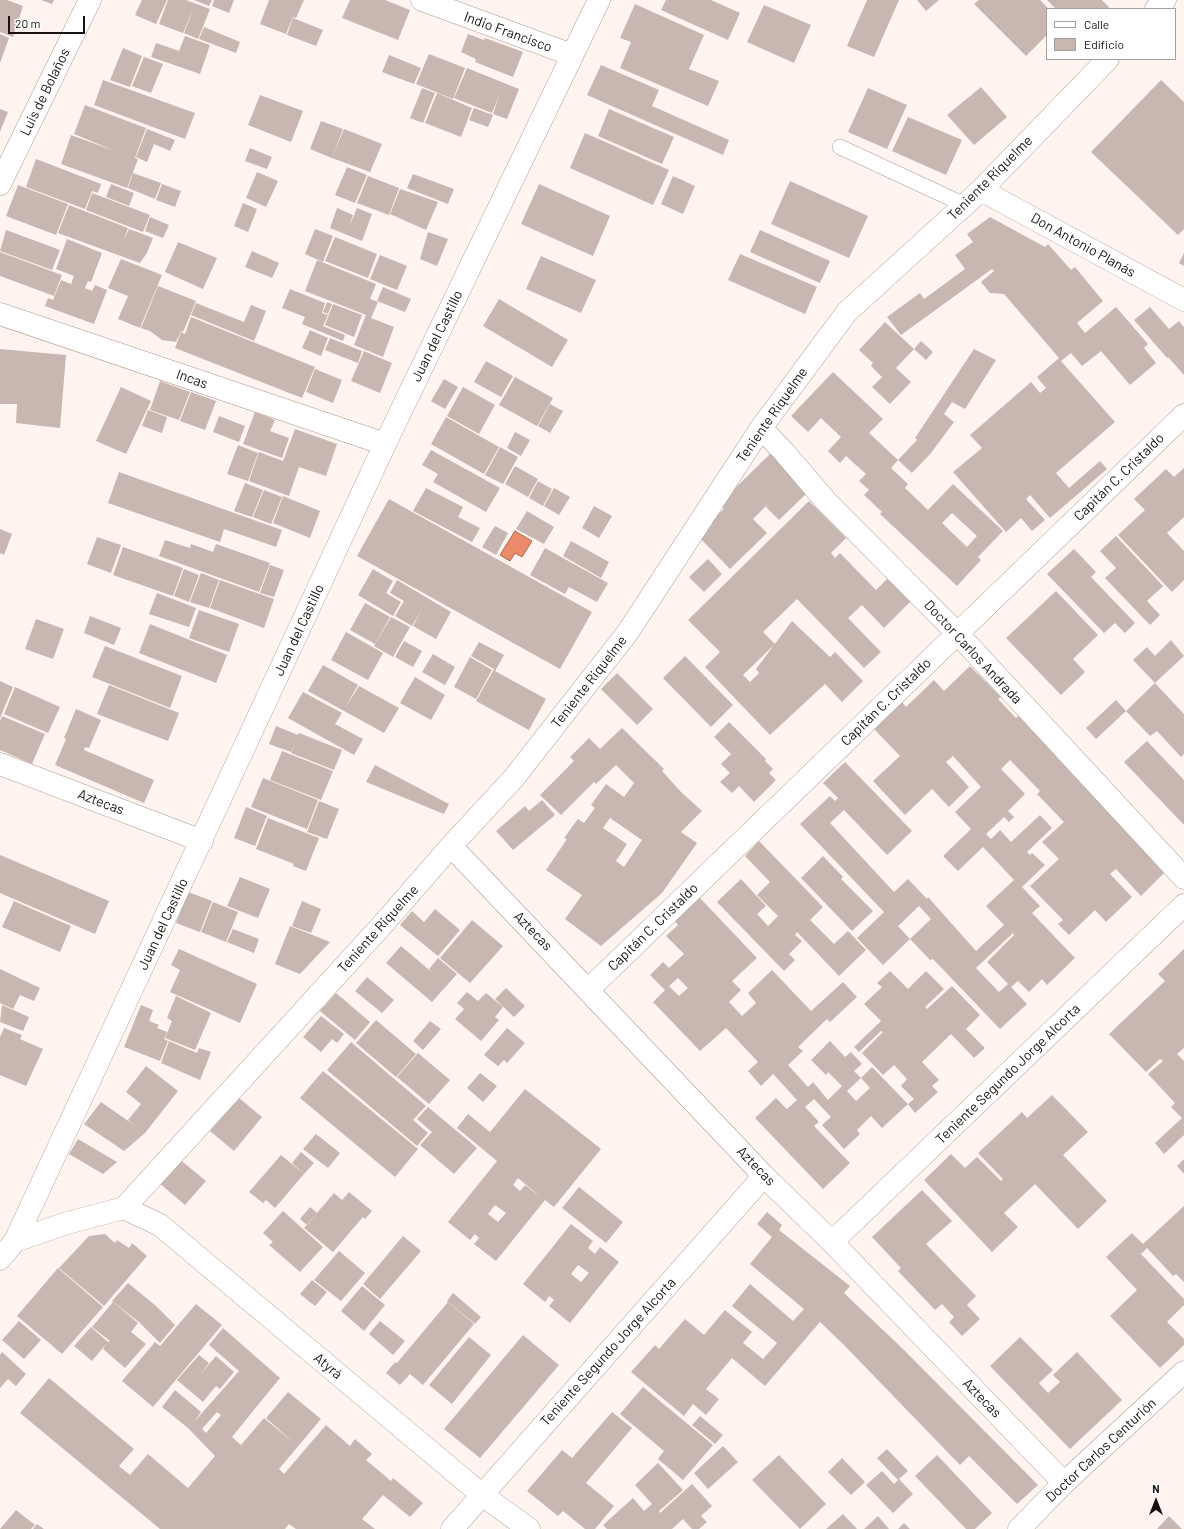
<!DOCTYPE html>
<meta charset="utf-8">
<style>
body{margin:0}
#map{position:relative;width:1184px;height:1529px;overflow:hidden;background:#fff4f0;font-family:Barlow,sans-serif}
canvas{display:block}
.legend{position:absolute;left:1046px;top:8px;width:130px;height:52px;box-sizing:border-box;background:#fff;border:1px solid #a3a19f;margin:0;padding:5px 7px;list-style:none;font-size:12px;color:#181310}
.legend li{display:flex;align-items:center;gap:8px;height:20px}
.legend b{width:20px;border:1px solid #a3a19f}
.north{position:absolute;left:1136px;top:1481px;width:40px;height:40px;-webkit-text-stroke:3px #fff;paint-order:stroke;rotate:0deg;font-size:11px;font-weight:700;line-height:16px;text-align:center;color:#181310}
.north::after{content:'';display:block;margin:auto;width:14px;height:18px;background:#181310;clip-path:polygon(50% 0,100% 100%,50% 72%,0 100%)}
.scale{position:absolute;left:8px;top:16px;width:77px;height:18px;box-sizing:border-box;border:2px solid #181310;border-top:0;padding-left:5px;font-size:12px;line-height:14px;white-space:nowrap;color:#181310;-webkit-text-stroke:3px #fff;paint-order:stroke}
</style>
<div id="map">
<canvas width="1184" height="1529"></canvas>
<ul class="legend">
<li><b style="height:5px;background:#fff"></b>Calle</li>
<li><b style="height:11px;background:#c8b7b1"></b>Edificio</li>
</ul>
<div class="north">N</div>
<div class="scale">20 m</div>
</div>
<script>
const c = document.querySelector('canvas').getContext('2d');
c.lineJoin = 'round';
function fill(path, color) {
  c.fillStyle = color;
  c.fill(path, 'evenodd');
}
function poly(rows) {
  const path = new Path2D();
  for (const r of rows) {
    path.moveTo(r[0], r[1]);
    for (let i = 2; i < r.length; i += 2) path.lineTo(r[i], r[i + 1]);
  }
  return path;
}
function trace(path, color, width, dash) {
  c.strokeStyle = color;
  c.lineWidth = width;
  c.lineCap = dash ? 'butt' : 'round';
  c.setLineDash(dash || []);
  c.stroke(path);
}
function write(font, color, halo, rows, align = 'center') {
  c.font = font + ' Barlow,sans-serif';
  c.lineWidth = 3.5;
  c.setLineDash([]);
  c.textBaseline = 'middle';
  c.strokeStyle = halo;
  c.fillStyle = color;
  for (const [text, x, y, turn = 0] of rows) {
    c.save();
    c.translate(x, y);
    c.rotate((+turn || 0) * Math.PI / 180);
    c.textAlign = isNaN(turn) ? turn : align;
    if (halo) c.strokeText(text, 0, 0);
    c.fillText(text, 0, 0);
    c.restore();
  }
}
const water = poly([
 [515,531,532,541,522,557,515,553,510,561,500,555,515,531]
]);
const building = poly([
 [0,0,7,0,23,6,13,37,0,32],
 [41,0,54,0,52,4],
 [142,0,167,0,156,24,135,15],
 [168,0,186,0,210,9,198,39,184,33,194,7,183,33,159,24],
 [194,0,212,0,209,6],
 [214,0,234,0,229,13,212,6],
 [269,0,304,0,296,18,293,17,286,34,260,24],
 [350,0,385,0,410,10,398,40,342,18],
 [666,0,711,0,740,13,728,40,661,10],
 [867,0,899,0,874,57,847,46],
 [917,0,939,0,926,11],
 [979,0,1040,0,1049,9,1047,9,1047,35,1026,56,974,4],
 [1047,0,1102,0,1109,7,1107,9,1056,9],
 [635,4,704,35,689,69,719,81,708,106,620,68,631,42,620,38],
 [764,5,811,25,794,63,747,42],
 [293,18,323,30,316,46,287,35],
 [204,27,240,42,236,53,199,39],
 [0,34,9,38,0,63],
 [468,34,484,40,485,38,523,52,513,77,475,62,476,59,461,52],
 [185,36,210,45,200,74,151,57,156,43,179,51],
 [123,48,142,56,130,87,110,80],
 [429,54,465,68,453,99,416,84],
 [389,55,421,68,414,84,382,72],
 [144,57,163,64,151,93,132,86],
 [601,65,659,90,652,106,729,140,723,155,587,95],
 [467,68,519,89,507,119,493,114,500,94,492,113,454,98],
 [103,80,195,113,185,139,94,105],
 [1161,80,1184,102,1184,229,1178,235,1091,152],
 [981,87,1007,117,974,145,947,115],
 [422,88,435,93,423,123,410,118],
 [868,88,907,105,887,149,848,132],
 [437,93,472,108,461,137,425,123],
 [260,95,303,111,291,142,248,125],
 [85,105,146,128,135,158,138,159,127,188,61,164,71,135,115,151,74,134],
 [474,108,493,115,488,127,469,120],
 [0,109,8,112,0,132],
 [609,109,674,137,662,164,598,136],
 [908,117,962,140,946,175,892,151],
 [321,121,343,129,332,158,310,149],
 [147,129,175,140,170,151,154,144,147,162,136,157],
 [344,129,382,144,370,172,332,158],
 [585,133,669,170,653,205,570,168],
 [250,148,272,157,267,169,245,161],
 [36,159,101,184,98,193,92,191,85,209,26,187],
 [347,167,367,175,355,203,335,195],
 [257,172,278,181,266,207,246,198],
 [133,173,161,183,155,199,128,188],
 [413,174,454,189,448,204,407,188],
 [368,176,399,188,389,215,357,203],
 [673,176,695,186,683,214,661,204],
 [790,181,868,216,849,258,771,224],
 [111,184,134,193,129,206,106,197],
 [162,184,181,191,175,207,156,200],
 [539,184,610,216,593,256,521,224],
 [18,185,68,204,56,235,6,216],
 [400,189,438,202,426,230,390,214],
 [92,193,150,215,143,232,86,210],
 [243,203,257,209,248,232,234,226],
 [69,205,128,228,124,240,129,229,153,238,147,253,140,263,58,233],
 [337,208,353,215,349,227,357,208,372,214,362,241,330,228],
 [150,217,169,225,163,238,145,231],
 [990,217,1045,247,1048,244,1071,270,1075,267,1103,301,1077,323,1085,333,1116,307,1148,344,1144,348,1156,363,1130,385,1101,351,1082,366,1071,353,1061,361,1115,422,1056,473,1069,488,1100,461,1107,469,1050,518,1030,495,1026,499,1045,520,1032,531,1021,518,1006,532,953,472,982,448,970,435,1031,382,1040,393,1046,388,1037,377,1059,358,1004,294,990,293,981,282,994,271,992,269,901,335,887,317,920,293,924,299,965,269,955,255,973,242,967,234],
 [315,229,333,236,323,262,305,254],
 [6,230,60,250,52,270,0,251],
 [760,230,830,261,820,283,750,252],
 [428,232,448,239,437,266,420,259],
 [335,237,377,254,368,278,325,261],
 [67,239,102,253,91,282,88,281,85,288,92,291,95,285,107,290,94,324,45,306,48,298,53,300,61,280,71,284,74,276,56,269],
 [178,242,217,258,203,289,165,272],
 [252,251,279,263,272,278,245,267],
 [0,252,62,275,54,296,0,276],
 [1184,253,1184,266,1179,263],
 [740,254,817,287,805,314,728,280],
 [380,255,407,266,397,290,370,279],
 [541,256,596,280,581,313,526,289],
 [121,259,162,275,140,328,118,319,128,296,108,288],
 [317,260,376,284,370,299,378,302,371,318,394,327,383,357,354,345,366,315,305,291],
 [158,286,196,301,183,332,181,331,176,342,162,340,150,331,141,328],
 [383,287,411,299,405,312,377,301],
 [290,289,325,303,322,313,328,315,323,326,345,335,343,341,302,324,305,317,282,308],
 [499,299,568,340,552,367,483,326],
 [327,302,332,304,328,314,323,312],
 [196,303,244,322,251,305,266,311,254,341,191,315],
 [333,304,362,315,354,337,325,325],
 [1150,307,1169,329,1179,321,1184,327,1184,375,1168,357,1167,358,1134,320],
 [191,317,315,367,302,398,175,348,181,332,185,334],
 [885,322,914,349,896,368,911,382,890,404,872,387,882,377,871,366,873,363,859,350],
 [310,330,328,338,321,356,302,348],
 [330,338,362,351,358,363,325,350],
 [921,341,933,352,926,360,914,349],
 [0,349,66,355,60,428,16,423,17,404,0,404],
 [974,349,996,360,965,409,952,402,944,414,954,422,931,453,912,473,898,460,917,440,915,438],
 [364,351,392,363,380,393,351,381],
 [486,361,513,376,501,397,474,382],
 [315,369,342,380,333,403,306,392],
 [833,372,883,419,869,433,898,460,891,468,908,484,905,488,928,510,953,484,1003,531,978,557,981,560,957,586,880,514,882,512,864,495,869,490,859,481,866,474,846,456,840,463,828,451,841,437,821,418,808,432,791,416],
 [952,513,977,536,967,547,942,523],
 [515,377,553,398,537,426,499,405],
 [444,379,458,387,445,409,431,401],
 [160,381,190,392,179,420,150,410],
 [121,387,151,401,126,454,96,441],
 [463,387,495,405,479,434,447,416],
 [191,392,216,401,205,430,180,421],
 [550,404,563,411,550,433,538,426],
 [148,410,167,417,162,433,142,426],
 [255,412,275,420,270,431,289,438,282,458,243,444],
 [219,416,245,426,239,442,213,432],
 [446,417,499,447,484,474,431,444],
 [295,429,337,444,326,476,299,467,289,496,249,481,259,452,283,461],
 [515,432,530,440,521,456,507,448],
 [238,445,258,453,248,481,227,474],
 [500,447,518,457,503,484,485,475],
 [431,450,500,488,486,512,433,482,438,474,422,465],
 [771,453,809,491,779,520,766,507,768,504,753,519,767,533,730,569,697,535,724,509,719,504],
 [515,466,538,479,528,497,505,484],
 [1184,468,1184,517,1167,533,1184,551,1184,580,1172,592,1118,535,1145,510,1134,499,1166,469,1174,477],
 [119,472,282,530,276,547,224,529,220,542,108,503],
 [538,481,552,489,543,506,529,498],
 [245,483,263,490,252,517,234,511],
 [426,488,463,507,458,517,480,528,472,542,413,511],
 [554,488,570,497,559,515,544,506],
 [264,490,282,497,271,524,253,517],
 [283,496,320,511,310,538,273,523],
 [389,499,592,612,560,669,357,556],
 [809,501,846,538,831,553,835,558,840,553,876,590,889,577,912,600,884,628,862,605,848,618,881,652,864,668,797,599,763,632,775,644,743,675,750,682,759,673,756,669,792,621,830,657,835,652,863,681,842,702,825,684,770,735,705,667,720,652,688,620],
 [594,506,612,516,599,538,582,528],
 [527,511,554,527,544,544,516,529],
 [495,526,508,533,496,555,482,547],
 [0,529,12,534,4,555,0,553],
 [1116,536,1163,586,1147,601,1160,615,1150,625,1105,578,1116,568,1100,551],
 [97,537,121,545,111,573,87,564],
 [165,540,190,548,191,544,213,552,216,544,270,563,259,592,159,556],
 [571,541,609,562,601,578,563,556],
 [123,547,183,568,173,596,113,575],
 [545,548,608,583,597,602,569,587,565,594,530,575],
 [1074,549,1096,572,1091,577,1135,623,1125,633,1115,623,1104,633,1047,574],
 [708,559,722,574,704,592,689,577],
 [270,565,284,570,274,597,260,593],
 [184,569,199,575,189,602,174,596],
 [373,569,393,581,386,593,401,602,393,616,358,595],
 [201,573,219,580,209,608,190,602],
 [220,580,274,599,264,628,210,608],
 [397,580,451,612,436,639,413,626,422,609,412,626,395,616,404,601,390,593],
 [1056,591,1098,635,1073,659,1085,672,1061,695,1006,638],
 [157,593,196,608,189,627,149,614],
 [365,603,390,617,375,644,350,630],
 [199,610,239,624,229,652,189,638],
 [90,616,121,628,114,645,84,633],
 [391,617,410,627,393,657,374,646],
 [36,619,64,629,53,659,25,649],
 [150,624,227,655,216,683,139,653],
 [346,632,383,653,368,680,331,660],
 [1171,640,1184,656,1155,683,1133,660,1147,647,1155,656],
 [404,641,422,651,413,667,395,657],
 [479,642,504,655,495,671,546,699,529,730,476,701,494,669,471,656],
 [105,646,182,676,170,708,92,677],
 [433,654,455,667,445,685,422,672],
 [685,656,733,705,711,727,663,678],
 [470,657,492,670,476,699,454,687],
 [323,665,358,685,345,708,359,686,399,708,384,733,308,691],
 [970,666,1001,697,998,699,1016,718,1020,714,1070,763,1066,767,1166,871,1141,896,1116,869,1110,874,1132,897,1106,922,1095,910,1069,935,1058,924,1063,920,1030,886,1059,859,1042,842,1064,822,1037,794,1040,791,1010,760,1001,769,1025,794,1008,811,1014,817,1009,822,1004,817,986,834,991,839,1000,830,1011,842,1040,815,1052,828,1027,852,1030,855,1032,853,1045,865,1022,887,1040,906,1032,913,1075,958,1047,985,1042,979,1029,992,1018,981,1011,987,1027,1004,1000,1029,933,959,930,960,910,939,931,919,919,906,898,926,910,939,883,965,857,938,884,912,800,824,830,796,835,801,838,798,823,783,845,762,912,831,887,855,844,810,830,823,894,892,908,879,927,899,928,897,976,951,1004,925,986,906,1014,880,983,847,958,871,943,856,971,829,955,812,981,787,953,756,946,762,969,787,949,807,932,789,905,815,873,781,900,756,874,729,902,702,906,707,934,680,944,691],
 [1013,933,1014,935,987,962,1008,984,999,992,976,968],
 [617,673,653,709,637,725,601,689],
 [415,677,445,695,431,720,400,703],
 [0,681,13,687,0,718],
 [1155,683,1184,714,1184,754,1181,757,1157,731,1150,736,1126,711],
 [109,685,179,713,168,741,97,714],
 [15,687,60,707,48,733,4,714],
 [303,692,342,713,335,724,363,739,354,755,288,718],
 [1116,700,1126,711,1096,739,1086,728],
 [76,709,101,720,89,748,85,747,84,750,154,780,144,803,55,765,66,739,64,738],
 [2,716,45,734,32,764,0,750,0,721],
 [729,722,766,759,765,761,773,769,769,773,776,780,754,802,739,786,732,793,720,782,730,773,721,764,731,754,714,737],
 [276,726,298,735,299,733,342,750,334,770,291,753,295,745,291,752,269,744],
 [622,728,664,769,662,771,681,792,702,811,681,832,697,843,662,893,601,946,565,919,582,895,546,870,567,839,564,838,578,819,584,823,595,808,591,805,606,784,624,797,634,783,616,765,596,784,594,782,561,815,540,795,574,761,570,757,589,738,600,749],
 [610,818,642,840,624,867,616,861,627,844,603,828],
 [1147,741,1184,780,1184,825,1124,762],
 [282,751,333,771,321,800,270,780],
 [375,765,449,804,444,814,366,782],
 [263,778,318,800,307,829,251,807],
 [542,800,555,815,513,850,496,831,525,806,529,811],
 [319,801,339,809,327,839,307,832],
 [246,807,267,816,255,846,234,838],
 [268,818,319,838,306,871,293,866,294,864,256,849],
 [759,841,823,907,810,920,834,944,848,931,866,950,839,976,797,932,795,935,802,941,789,954,795,960,784,971,717,902,741,879,766,906,757,914,768,926,778,916,757,895,770,882,745,856],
 [0,855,109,901,95,934,0,893],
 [823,856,843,877,841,879,873,911,852,931,801,878],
 [240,877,270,889,258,918,227,906],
 [188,892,212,901,200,932,176,923],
 [699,897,757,958,732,981,741,990,729,1002,742,1016,756,1003,748,993,772,970,811,1011,843,982,857,997,830,1022,827,1019,798,1047,803,1051,788,1065,808,1087,813,1082,828,1100,842,1086,828,1072,826,1075,811,1060,830,1041,845,1057,851,1052,862,1064,854,1071,861,1078,847,1091,856,1101,870,1088,861,1078,872,1067,908,1104,882,1128,871,1116,857,1130,860,1134,844,1149,822,1125,831,1117,814,1099,805,1107,819,1122,814,1126,850,1163,823,1189,755,1118,776,1098,787,1109,797,1100,773,1074,761,1086,748,1071,758,1062,726,1028,700,1051,653,1002,665,990,650,975,663,962,669,968,684,954,666,936,678,925,674,920],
 [678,978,688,988,679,996,669,986],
 [14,901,71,926,60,952,2,927],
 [302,901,321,909,311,933,292,926],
 [213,902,238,912,226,942,201,932],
 [435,909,460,930,438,956,400,925,412,911,424,922],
 [472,920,503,946,470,983,440,958],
 [290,926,330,942,300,974,275,964],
 [233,929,259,939,254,953,227,942],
 [401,946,434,974,429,969,438,958,457,974,432,1002,386,963],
 [179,949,257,984,240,1023,170,992,180,970,171,965],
 [1184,949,1184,1048,1177,1054,1184,1061,1184,1135,1164,1154,1155,1143,1182,1118,1171,1107,1175,1103,1148,1074,1163,1061,1160,1059,1146,1072,1109,1034,1165,981,1158,974],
 [0,969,40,988,34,1001,20,995,13,1009,0,1003],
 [890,971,908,989,926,971,944,989,925,1007,927,1009,952,986,980,1015,966,1029,985,1048,974,1058,951,1034,922,1062,939,1080,932,1086,938,1092,915,1113,908,1104,914,1099,901,1086,907,1079,894,1065,883,1075,862,1053,883,1032,881,1031,859,1052,854,1047,881,1021,864,1004,882,987,877,983],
 [367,977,394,1000,382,1013,355,991],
 [506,988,525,1006,514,1017,495,999],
 [467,992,478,1001,486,993,503,1007,495,1017,499,1020,481,1041,455,1019,464,1009,457,1003],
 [336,993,370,1022,355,1040,320,1011],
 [176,996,211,1013,195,1050,165,1038,172,1021,167,1018],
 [2,1005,29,1017,23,1031,0,1022],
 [141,1005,153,1010,149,1021,159,1025,157,1028,167,1032,164,1039,168,1041,160,1061,124,1047],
 [321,1016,344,1034,337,1043,332,1039,321,1052,303,1037],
 [376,1020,416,1054,396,1077,356,1043],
 [430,1021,441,1029,423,1050,413,1041],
 [4,1028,22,1035,20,1039,43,1049,26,1086,0,1075,0,1037],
 [507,1028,525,1043,507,1063,504,1060,498,1066,484,1055],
 [169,1041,197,1053,199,1048,211,1052,200,1080,161,1063],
 [351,1042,426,1106,413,1120,428,1133,417,1146,327,1070],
 [418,1053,450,1080,429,1104,397,1077],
 [146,1066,178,1091,145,1133,124,1151,84,1124,101,1102,134,1125,128,1120,141,1104,126,1092],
 [323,1071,418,1149,395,1177,300,1098],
 [480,1073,497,1086,483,1102,467,1088],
 [525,1089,601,1149,554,1207,545,1200,496,1261,474,1244,479,1238,475,1234,470,1240,448,1222,497,1161,457,1128,468,1114,490,1132],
 [518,1178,543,1199,525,1185,520,1191,513,1185],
 [495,1205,506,1213,498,1222,488,1214],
 [1052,1095,1088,1132,1063,1155,1107,1201,1078,1229,1035,1184,1004,1213,1018,1227,992,1252,924,1180,951,1154,965,1168,977,1157,1001,1181,1003,1179,978,1153,1022,1112,1027,1118],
 [239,1098,262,1117,234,1151,210,1131],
 [428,1107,477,1148,454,1174,420,1145,432,1132,417,1119],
 [316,1134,340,1153,328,1168,303,1149],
 [78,1139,117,1162,103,1174,69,1154],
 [301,1152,314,1163,304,1174,292,1163],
 [281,1155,304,1174,275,1208,266,1200,263,1203,249,1192],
 [178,1158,206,1181,185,1205,158,1182],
 [1184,1159,1184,1174,1177,1166],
 [579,1187,623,1222,606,1243,562,1208],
 [922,1190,952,1221,926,1244,976,1296,967,1305,980,1319,962,1336,949,1322,954,1317,942,1304,935,1310,898,1271,901,1268,872,1237],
 [349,1192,372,1211,365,1219,363,1217,333,1252,304,1228,334,1193,342,1200],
 [1184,1206,1184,1282,1176,1274,1173,1276,1147,1248,1141,1254,1184,1299,1184,1305,1167,1322,1184,1339,1184,1345,1160,1368,1110,1316,1137,1290,1106,1257,1132,1233,1143,1244],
 [310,1207,317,1213,307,1225,300,1219],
 [283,1211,323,1247,300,1272,269,1245,273,1242,263,1233],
 [767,1212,782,1225,779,1230,850,1286,844,1293,903,1349,1038,1485,1017,1504,969,1456,960,1465,843,1344,820,1322,765,1386,732,1358,706,1389,719,1399,706,1415,693,1404,684,1416,631,1372,655,1345,659,1349,685,1319,704,1335,725,1310,752,1332,743,1343,763,1359,777,1343,732,1306,750,1284,793,1321,804,1309,750,1264,772,1237,757,1224],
 [571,1224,593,1241,588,1248,595,1254,600,1247,619,1262,570,1323,549,1306,554,1300,549,1296,545,1302,523,1284],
 [578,1265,589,1273,581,1282,571,1274],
 [105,1234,115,1243,117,1240,129,1248,132,1243,147,1256,104,1306,59,1268,89,1236],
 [403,1236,421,1251,380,1299,363,1284],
 [339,1251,365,1273,341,1301,314,1280],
 [58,1268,103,1307,62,1354,17,1316],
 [312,1280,327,1292,315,1306,300,1294],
 [128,1283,156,1306,175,1325,160,1343,140,1323,112,1301],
 [362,1286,385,1305,364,1331,341,1311],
 [453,1293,481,1317,475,1324,447,1301],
 [113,1302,138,1323,131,1332,146,1344,125,1368,103,1349,106,1344,92,1361,74,1346,91,1327,108,1342,110,1341,92,1327],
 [448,1302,474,1324,423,1385,410,1374,400,1385,386,1373,395,1362,397,1363],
 [196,1304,222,1325,153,1407,122,1381,155,1342,160,1346],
 [19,1321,41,1340,24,1359,2,1340],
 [380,1321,405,1341,393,1355,369,1334],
 [223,1328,280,1378,232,1437,241,1445,264,1418,295,1444,266,1418,288,1392,321,1419,279,1469,284,1474,326,1425,350,1446,355,1439,372,1454,366,1460,391,1481,393,1478,423,1503,410,1517,383,1495,362,1519,375,1529,296,1529,289,1524,285,1529,160,1529,20,1413,49,1378,134,1449,119,1466,130,1475,148,1454,188,1488,215,1456,188,1428,162,1407,175,1390,201,1412,194,1422,239,1371,209,1345],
 [217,1412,221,1415,206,1433,202,1429],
 [523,1335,559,1365,480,1458,444,1429],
 [469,1337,491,1355,452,1404,429,1385],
 [1020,1337,1053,1370,1039,1383,1048,1393,1060,1382,1053,1375,1077,1352,1122,1400,1070,1449,990,1366],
 [2,1352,26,1374,16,1386,8,1379,0,1388,0,1355],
 [199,1355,209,1363,201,1374,216,1356,234,1372,220,1389,216,1386,203,1402,177,1380],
 [643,1387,713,1445,683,1480,658,1459,664,1451,620,1414],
 [612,1412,632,1428,586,1483,614,1506,595,1529,585,1529,563,1511,558,1516,527,1491,562,1450,572,1458],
 [700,1416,723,1435,715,1444,692,1425],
 [723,1446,738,1462,708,1489,694,1473],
 [887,1449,908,1471,899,1479,913,1494,893,1513,866,1485,882,1471,894,1484,898,1480,877,1458],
 [779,1455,826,1504,800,1529,752,1480],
 [937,1455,992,1513,975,1529,966,1529,915,1476],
 [842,1458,865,1482,851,1495,828,1472],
 [658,1463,683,1490,659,1511,660,1513,692,1484,712,1506,701,1516,707,1522,699,1529,692,1529,683,1519,672,1529,607,1529,603,1525,633,1498,644,1511,652,1504,635,1485],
 [16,1510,35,1525,31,1529,0,1529],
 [843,1514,857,1529,826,1529],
 [878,1516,889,1529,864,1529],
 [1169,1516,1182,1529,1157,1529],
 [904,1523,910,1529,898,1529],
 [37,1524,44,1529,33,1529]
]);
const service = poly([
 [840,147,965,205]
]);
const minor = poly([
 [422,0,572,55],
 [1156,9,1165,0],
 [0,184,90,0],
 [981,190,1184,300],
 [0,314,385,444],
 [761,428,784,452,825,500,957,633,1184,878],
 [0,764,202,841],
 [451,846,764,1176,832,1242,1064,1483],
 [589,989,1184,415],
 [124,1208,160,1225,481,1494,529,1529],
 [15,1241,67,1223,124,1208,384,923,451,846,513,779,628,632,761,428,847,312,981,190,1108,59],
 [832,1242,1184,905],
 [0,1259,15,1241,385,444,599,0],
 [452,1529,764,1176],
 [1019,1529,1064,1483,1184,1372]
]);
const streetNames = [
 ["Indio Francisco",508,32,20],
 ["Luis de Bolaños",45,92,-64],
 ["Teniente Riquelme",990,178,-45],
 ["Don Antonio Planás",1083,245,29],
 ["Juan del Castillo",437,336,-64],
 ["Incas",192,379,19],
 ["Teniente Riquelme",772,415,-55],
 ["Capitán C. Cristaldo",1119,477,-44],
 ["Juan del Castillo",299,630,-65],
 ["Doctor Carlos Andrada",973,652,47],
 ["Teniente Riquelme",589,682,-52],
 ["Capitán C. Cristaldo",886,702,-44],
 ["Aztecas",101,802,21],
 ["Juan del Castillo",163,924,-65],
 ["Capitán C. Cristaldo",653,927,-44],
 ["Teniente Riquelme",378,929,-48],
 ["Aztecas",533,931,46],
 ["Teniente Segundo Jorge Alcorta",1008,1074,-44],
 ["Aztecas",756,1166,46],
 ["Teniente Segundo Jorge Alcorta",608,1352,-48],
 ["Atyrá",328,1366,40],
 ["Aztecas",982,1398,46],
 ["Doctor Carlos Centurión",1101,1450,-43]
];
fill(water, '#ea8c69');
trace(water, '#ab684e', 1);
fill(building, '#c8b7b1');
trace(service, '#ab9a94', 16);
trace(minor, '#ab9a94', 23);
trace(service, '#fff', 15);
trace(minor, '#fff', 22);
write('14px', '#181310', '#fff', streetNames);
</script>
